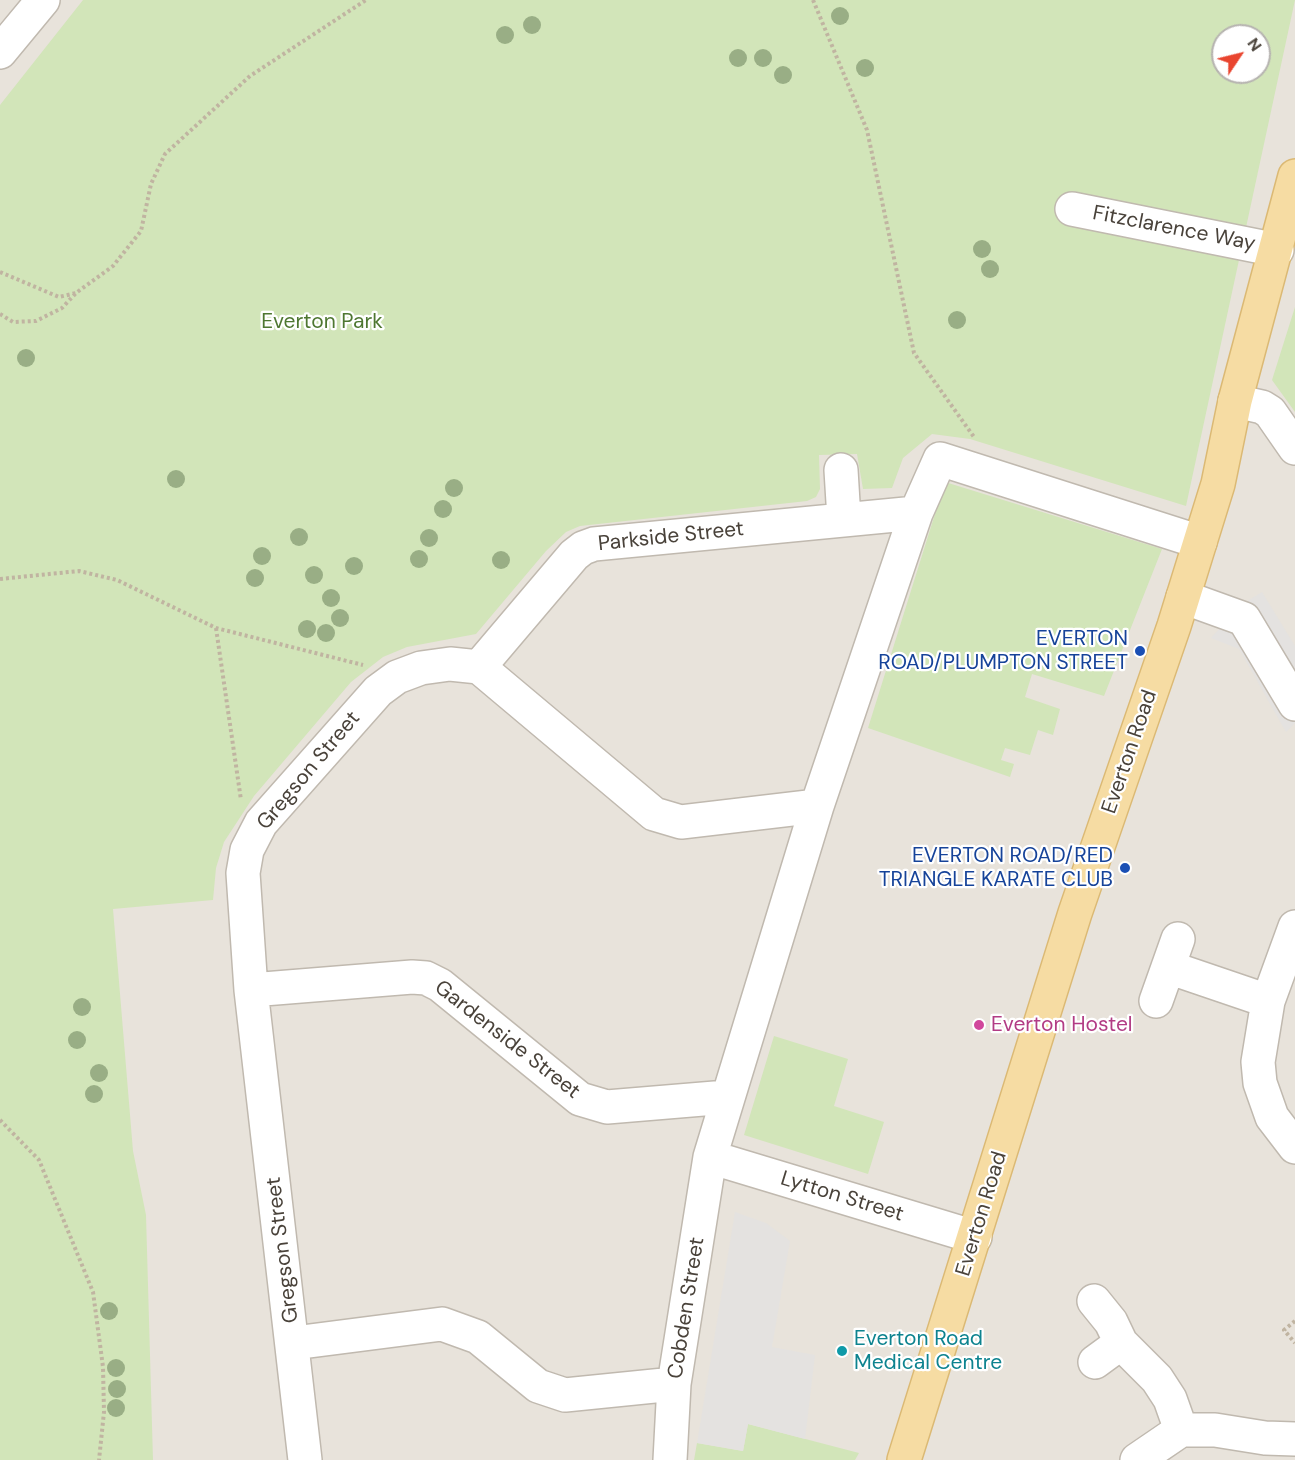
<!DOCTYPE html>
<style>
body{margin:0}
#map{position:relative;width:1295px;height:1460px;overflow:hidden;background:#f5f2ec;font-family:"DM Sans",sans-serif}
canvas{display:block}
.north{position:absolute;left:1211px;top:24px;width:60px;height:60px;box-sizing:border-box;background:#fff;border:2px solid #b6b3b0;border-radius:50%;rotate:55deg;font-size:16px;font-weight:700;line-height:24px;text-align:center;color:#49423a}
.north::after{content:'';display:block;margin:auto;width:21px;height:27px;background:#e9452f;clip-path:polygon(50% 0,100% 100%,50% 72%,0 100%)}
</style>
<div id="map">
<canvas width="1295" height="1460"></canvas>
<div class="north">N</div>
</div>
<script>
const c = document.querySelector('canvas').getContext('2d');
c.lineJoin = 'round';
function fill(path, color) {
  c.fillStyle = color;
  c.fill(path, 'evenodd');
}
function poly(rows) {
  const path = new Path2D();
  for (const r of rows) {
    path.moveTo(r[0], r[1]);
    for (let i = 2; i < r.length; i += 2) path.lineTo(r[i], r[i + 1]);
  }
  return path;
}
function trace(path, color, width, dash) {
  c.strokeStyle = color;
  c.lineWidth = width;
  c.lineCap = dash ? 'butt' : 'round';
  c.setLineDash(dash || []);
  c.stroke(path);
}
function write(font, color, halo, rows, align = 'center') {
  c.font = font + ' "DM Sans",sans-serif';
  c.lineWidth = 4.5;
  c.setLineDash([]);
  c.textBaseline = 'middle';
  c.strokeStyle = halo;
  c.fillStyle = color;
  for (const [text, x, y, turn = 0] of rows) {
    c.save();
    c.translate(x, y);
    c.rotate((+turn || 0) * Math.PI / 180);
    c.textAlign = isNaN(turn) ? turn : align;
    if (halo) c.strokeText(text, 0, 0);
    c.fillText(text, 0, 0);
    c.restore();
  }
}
const residential = poly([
 [0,0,1295,0,1295,1460,0,1460],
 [1223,36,1259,36,1259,72,1223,72]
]);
const green = poly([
 [83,0,1295,0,1186,506,970,439,932,434,903,458,892,488,863,489,857,454,819,455,820,489,816,497,807,501,580,526,566,532,546,551,476,634,407,647,383,657,351,682,254,796,224,842,216,868,213,900,113,909,133,1151,146,1215,153,1460,0,1460,0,105],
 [1223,36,1259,36,1259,72,1223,72],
 [1295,307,1295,412,1272,380],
 [945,482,1162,549,1104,696,1032,674,1025,697,1060,709,1053,735,1038,730,1030,755,1005,748,1001,760,1014,764,1010,777,868,728],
 [774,1036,848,1059,834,1106,884,1122,868,1174,744,1135],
 [748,1424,859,1453,855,1460,694,1460,697,1443,743,1451]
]);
const parking = poly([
 [1262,592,1295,646,1295,723,1286,732,1239,649,1211,638,1241,605],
 [735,1212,766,1223,790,1241,772,1347,815,1355,805,1439,748,1424,743,1451,697,1443]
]);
const path = poly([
 [813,0,867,130,914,353,974,437],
 [0,272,59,297,76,293],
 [0,314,13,322,36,321,62,308,76,293,113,266,141,231,151,184,165,154,250,76,366,0],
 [0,579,79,571,117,580,216,628,363,665],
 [216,628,241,800],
 [0,1120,39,1160,93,1292,103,1367,104,1412,99,1460],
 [1295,1321,1284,1330,1295,1343]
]);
const minor = poly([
 [0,52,43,0],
 [1072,209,1277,250],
 [1235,401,1262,407,1270,412,1295,448],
 [841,470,844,519],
 [1183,597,1244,619,1295,704],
 [479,667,574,555,583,548,594,544,916,513],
 [1295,927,1268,1001,1258,1062,1260,1083,1272,1117,1295,1147],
 [1168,967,1268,1001],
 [251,990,412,977,426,978,440,985,580,1099,607,1107,727,1097],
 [1156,1001,1178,939],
 [710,1157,975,1237],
 [1094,1301,1111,1322,1121,1343,1157,1379,1170,1399,1181,1430],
 [294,1343,442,1324,478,1337,538,1386,565,1395,674,1384],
 [1095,1362,1121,1343],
 [305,1460,251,990,243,873,247,850,261,823,378,691,397,677,421,668,450,664,479,667,654,814,681,822,817,806],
 [670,1460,674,1384,710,1157,817,806,916,513,940,459,1200,542],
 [1137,1460,1181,1430,1215,1430,1265,1438,1295,1439]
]);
const major = poly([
 [904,1460,1075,913,1174,626,1218,484,1235,401,1295,176]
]);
const trees = [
 [840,16],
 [532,25],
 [505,35],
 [738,58],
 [763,58],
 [865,68],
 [783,75],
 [982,249],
 [990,269],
 [957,320],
 [26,358],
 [176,479],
 [454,488],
 [443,509],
 [299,537],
 [429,538],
 [262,556],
 [419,559],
 [501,560],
 [354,566],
 [314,575],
 [255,578],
 [331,598],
 [340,618],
 [307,629],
 [326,633],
 [82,1007],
 [77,1040],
 [99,1073],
 [94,1094],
 [109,1311],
 [116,1368],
 [117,1389],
 [116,1408]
];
const markers = [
 [1140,651,6,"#1a4fb4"],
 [1125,868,6,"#1a4fb4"],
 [979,1025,6,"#d1479c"],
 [842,1351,6,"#0f9aa8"]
];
const streetNames = [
 ["Fitzclarence Way",1174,229,11],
 ["Parkside Street",671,537,-6],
 ["Everton Road",1130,752,-71],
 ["Gregson Street",309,771,-50],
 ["Gardenside Street",507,1040,38],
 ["Lytton Street",842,1197,17],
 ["Everton Road",982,1214,-73],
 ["Gregson Street",283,1250,-97],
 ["Cobden Street",687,1308,-81]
];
const parkNames = [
 ["Everton Park",322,322]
];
const transitNames = [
 ["EVERTON",1128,639],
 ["ROAD/PLUMPTON STREET",1128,663],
 ["EVERTON ROAD/RED",1113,856],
 ["TRIANGLE KARATE CLUB",1113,880]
];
const hotelNames = [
 ["Everton Hostel",991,1025]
];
const cultureNames = [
 ["Everton Road",854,1339],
 ["Medical Centre",854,1363]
];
fill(residential, '#e8e3db');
fill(green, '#d2e5b9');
fill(parking, '#e4e2e0');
trace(minor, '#c0b9af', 36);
trace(major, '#dbb974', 36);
trace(path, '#c0b4a1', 4, [3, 3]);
trace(minor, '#fff', 33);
trace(major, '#f6dca3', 33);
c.fillStyle = '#99ae85';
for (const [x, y] of trees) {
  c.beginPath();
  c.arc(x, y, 9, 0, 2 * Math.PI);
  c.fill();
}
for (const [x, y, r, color] of markers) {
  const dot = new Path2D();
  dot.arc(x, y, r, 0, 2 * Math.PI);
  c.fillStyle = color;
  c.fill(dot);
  trace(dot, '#fff', 2);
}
write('21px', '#49423a', '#fff', streetNames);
write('21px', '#4e7731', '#fff', parkNames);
write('21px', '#164399', '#fff', transitNames, 'right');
write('21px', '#b23c85', '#fff', hotelNames, 'left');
write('21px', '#0d838f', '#fff', cultureNames, 'left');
</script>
